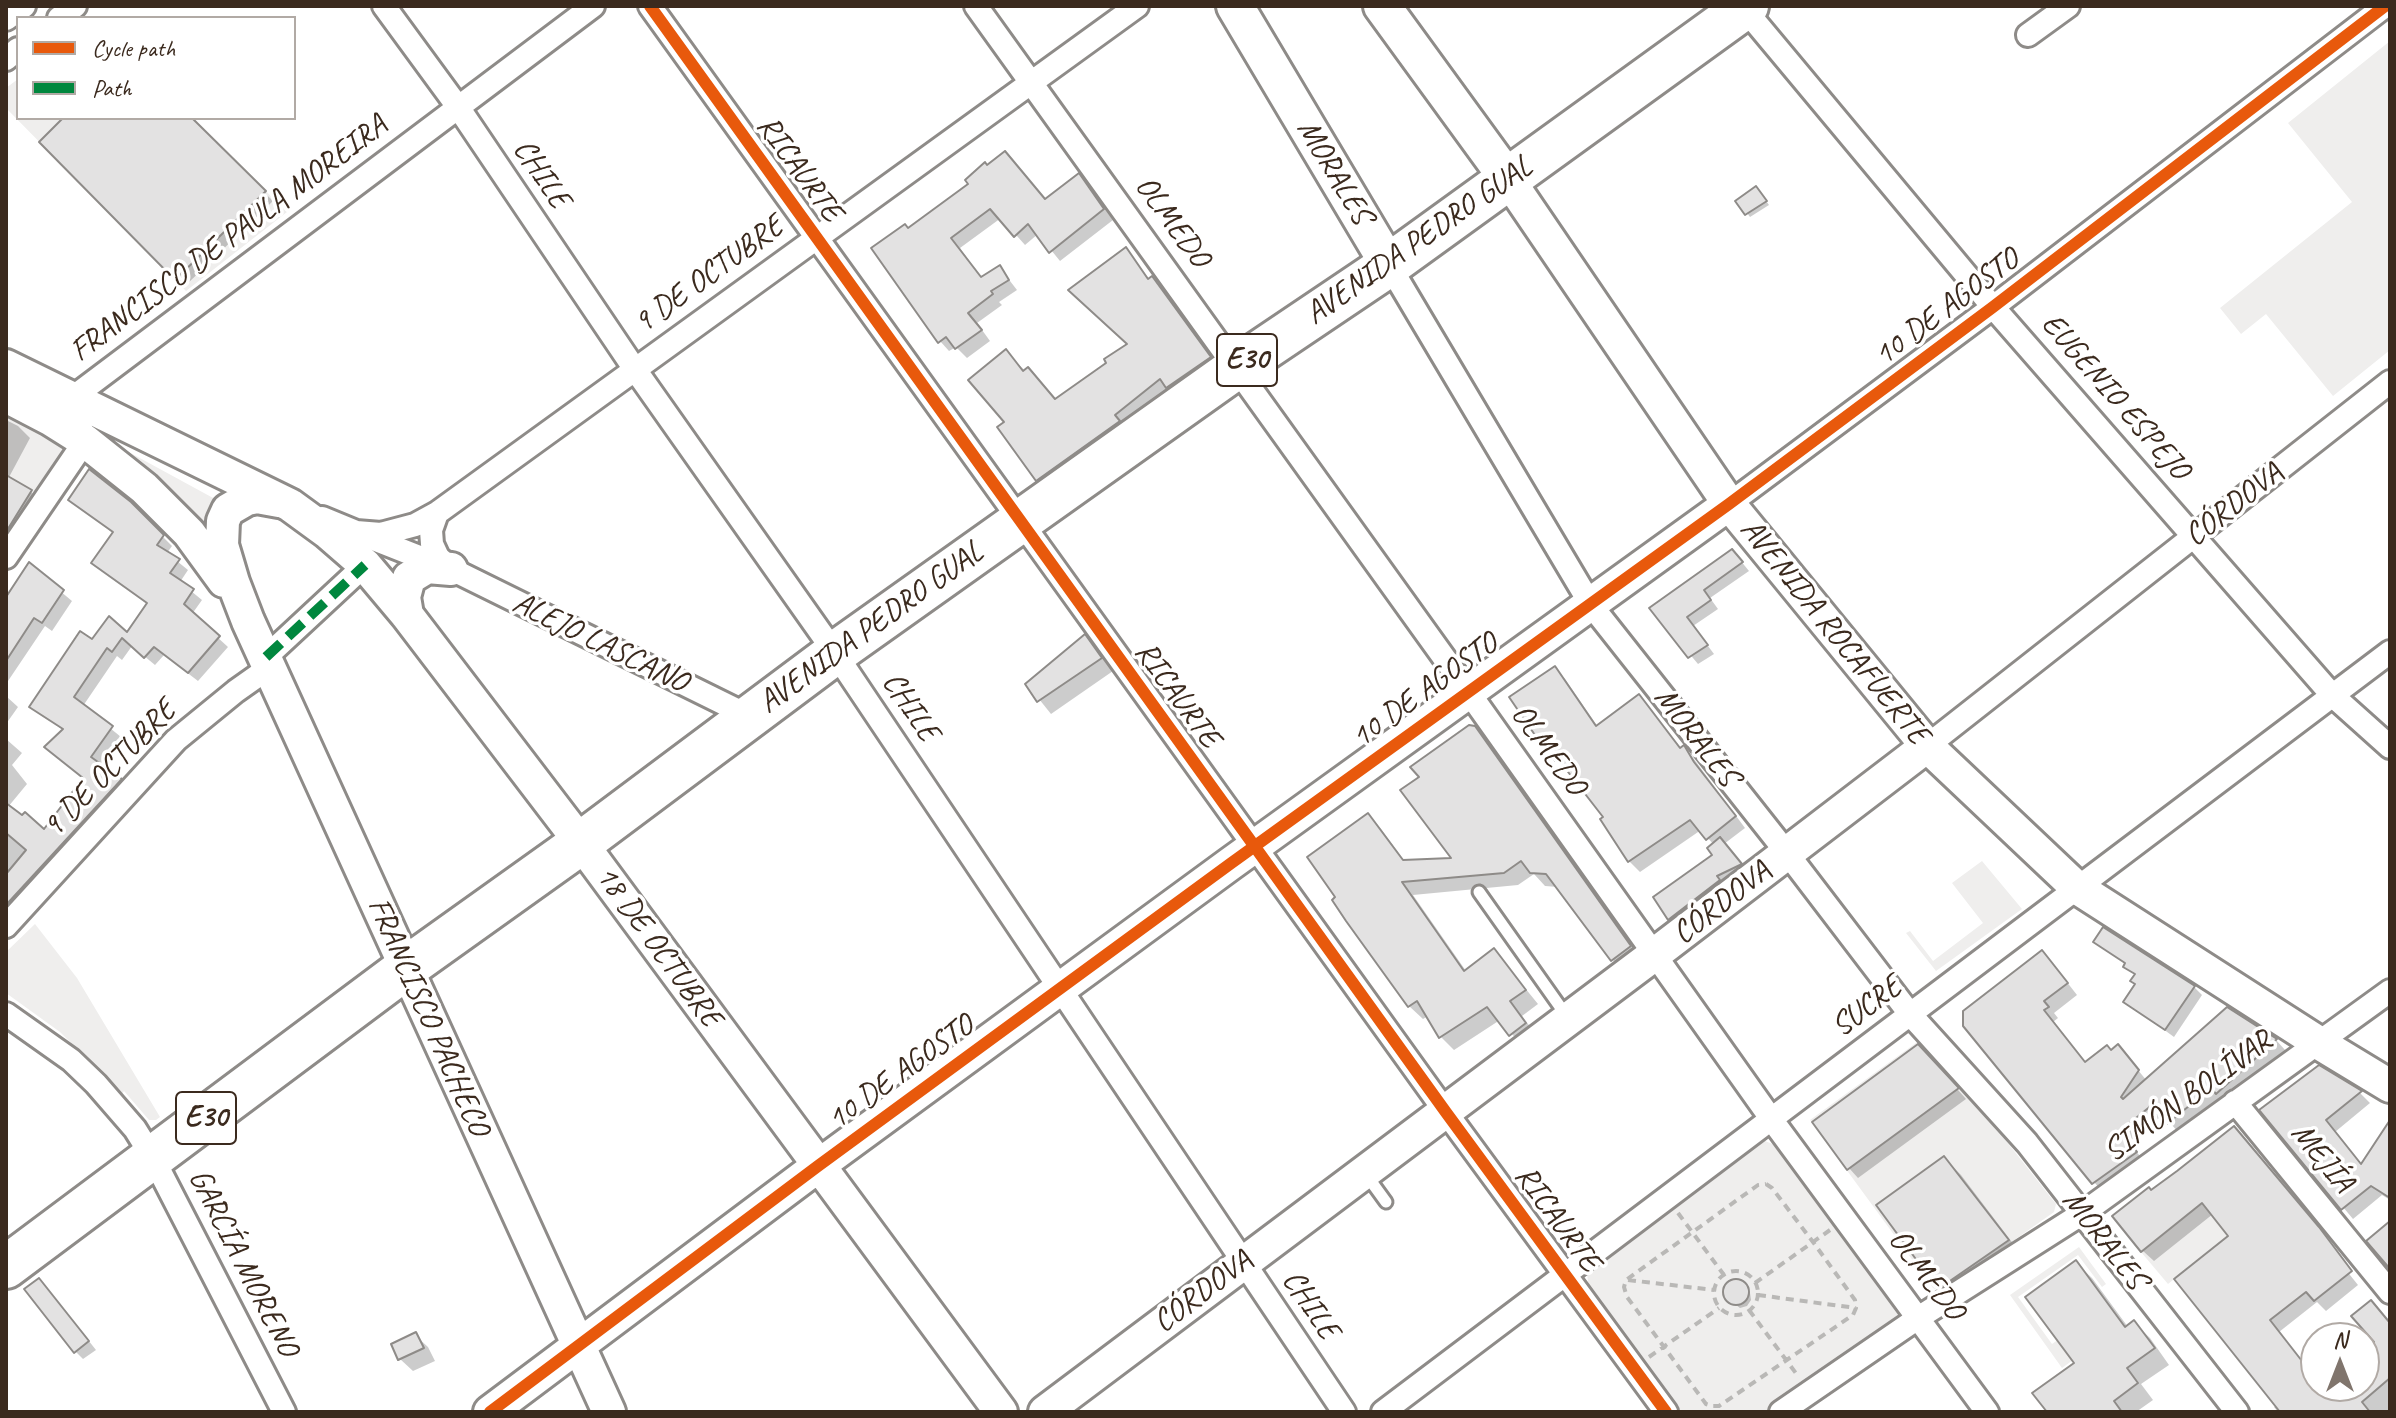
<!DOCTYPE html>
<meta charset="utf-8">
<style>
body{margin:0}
#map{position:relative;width:2396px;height:1418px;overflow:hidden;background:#fff;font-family:Caveat,sans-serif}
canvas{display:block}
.frame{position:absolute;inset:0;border:8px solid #3b2a1e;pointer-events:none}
.legend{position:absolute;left:16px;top:16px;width:280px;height:104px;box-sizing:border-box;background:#fff;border:2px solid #b1aaa5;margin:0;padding:10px 14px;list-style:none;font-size:24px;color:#3b2a1e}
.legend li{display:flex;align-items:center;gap:16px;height:40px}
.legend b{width:40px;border:2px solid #b1aaa5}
.north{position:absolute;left:2300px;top:1322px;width:80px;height:80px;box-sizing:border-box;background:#fff;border:2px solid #b1aaa5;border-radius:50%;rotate:0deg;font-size:22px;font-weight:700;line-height:32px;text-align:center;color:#3b2a1e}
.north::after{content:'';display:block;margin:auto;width:28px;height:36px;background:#80756d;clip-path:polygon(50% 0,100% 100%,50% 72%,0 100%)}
</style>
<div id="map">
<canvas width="2396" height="1418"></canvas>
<div class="frame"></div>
<ul class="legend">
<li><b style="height:10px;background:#e8590c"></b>Cycle path</li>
<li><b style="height:10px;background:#00873e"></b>Path</li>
</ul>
<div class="north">N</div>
</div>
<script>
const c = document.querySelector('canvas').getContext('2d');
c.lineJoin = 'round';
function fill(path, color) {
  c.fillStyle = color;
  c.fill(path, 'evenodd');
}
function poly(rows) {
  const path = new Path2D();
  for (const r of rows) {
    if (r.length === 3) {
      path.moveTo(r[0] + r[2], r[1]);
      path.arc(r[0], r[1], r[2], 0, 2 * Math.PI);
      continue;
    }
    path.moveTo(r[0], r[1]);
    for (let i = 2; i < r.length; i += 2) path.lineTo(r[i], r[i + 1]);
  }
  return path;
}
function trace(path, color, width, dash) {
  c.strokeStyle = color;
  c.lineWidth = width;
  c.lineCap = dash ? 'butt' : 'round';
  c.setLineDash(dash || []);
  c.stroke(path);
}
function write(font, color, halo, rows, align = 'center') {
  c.font = font + ' Caveat,sans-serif';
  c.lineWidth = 7;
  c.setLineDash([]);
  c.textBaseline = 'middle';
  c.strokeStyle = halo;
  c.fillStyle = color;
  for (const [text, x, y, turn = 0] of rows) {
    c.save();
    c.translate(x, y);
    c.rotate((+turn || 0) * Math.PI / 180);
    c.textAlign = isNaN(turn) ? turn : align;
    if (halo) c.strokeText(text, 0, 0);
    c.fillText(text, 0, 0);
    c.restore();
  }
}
const built = poly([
 [2390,41,2390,350,2333,396,2266,314,2241,334,2220,308,2352,202,2288,123],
 [18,79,18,118,192,118,287,212,186,291,6,108,6,88],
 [6,409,63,446,59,458,6,538],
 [114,444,215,499,206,516,205,532],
 [1982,861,2022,909,1936,971,1906,933,1910,931,1933,961,1983,923,1952,883],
 [35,924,77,978,160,1117,156,1120,149,1120,124,1091,122,1094,60,1032,6,993,6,952],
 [1920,1040,1929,1043,2056,1204,2054,1212,1941,1292,1933,1288,1810,1120],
 [1765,1141,1775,1145,1782,1152,1901,1313,1898,1320,1858,1351,1851,1349,1773,1403,1773,1410,1770,1412,1678,1412,1589,1289,1587,1274,1590,1267,1756,1143],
 [2202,1203,2228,1236,2168,1284,2141,1252],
 [2079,1247,2106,1284,2102,1287,2078,1255,2018,1297,2052,1344,2078,1326,2092,1346,2062,1368,2010,1295]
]);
const shadow = poly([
 [66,118,189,118,273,201,185,286,42,142],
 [1079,176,1113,220,1060,261,1038,234,1025,245,1001,218,960,248,982,279,1000,268,1017,290,999,302,1002,305,977,323,990,341,967,358,956,347,949,351,940,341,908,230,971,184,1046,201],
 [1760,192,1769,205,1750,217,1738,201],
 [1126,250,1150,280,1152,278,1165,291,1222,370,1051,492,1038,479,1007,423,1006,352,1056,401,1109,363,1129,345],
 [6,420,18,426,30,438,8,479,31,492,43,504,6,563],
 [70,499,130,504,172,546,167,553,188,570,180,582,202,600,192,614,228,647,198,681,164,655,155,665,132,646,122,660,117,656,83,706,121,737,101,766,129,790,6,925,6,739,22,753,12,765,27,784,8,807,44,832,84,779,64,731,32,706,93,642,127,635,149,604,93,563,114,534],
 [1740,560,1749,571,1710,598,1718,609,1693,626,1714,654,1698,664,1652,609],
 [29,565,72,601,52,631,45,626,6,684,6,600],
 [1085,637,1113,671,1051,714,1027,684],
 [1555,669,1565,679,1598,727,1639,696,1682,749,1684,748,1694,759,1745,828,1724,844,1748,872,1678,927,1656,898,1715,856,1714,845,1701,830,1640,872,1629,861,1606,818,1540,740],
 [6,696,18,707,6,724],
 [1474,728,1489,742,1643,960,1626,973,1612,959,1558,887,1545,886,1534,874,1518,885,1413,895,1466,971,1494,950,1538,1004,1522,1016,1538,1037,1524,1048,1500,1020,1454,1050,1441,1037,1428,1016,1423,1019,1409,1006,1368,815,1381,829,1405,862,1455,860,1421,778],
 [2095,941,2194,987,2202,995,2174,1037,2126,1002,2137,985,2136,976,2127,965],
 [2052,963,2077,995,2054,1013,2058,1018,2053,1022,2086,1064,2112,1052,2128,1058,2147,1081,2228,1009,2276,1040,2286,1051,2228,1103,2223,1098,2179,1133,2163,1115,2129,1142,2146,1164,2104,1194,1965,1025],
 [1928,1056,1966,1099,1858,1178,1849,1168],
 [2319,1068,2360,1093,2370,1103,2335,1132,2362,1166,2390,1123,2390,1200,2382,1195,2353,1219,2262,1110],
 [1944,1158,1961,1175,2024,1258,1952,1298,1934,1280],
 [2149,1190,2310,1225,2358,1285,2326,1311,2317,1302,2279,1332,2314,1376,2316,1374,2316,1386,2364,1386,2364,1353,2377,1343,2371,1303,2390,1323,2390,1412,2278,1412,2274,1407,2277,1405,2231,1236,2213,1214,2154,1261,2143,1251],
 [2076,1263,2092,1278,2128,1327,2134,1323,2150,1338,2169,1365,2141,1384,2153,1400,2136,1412,2049,1412,2076,1363],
 [1737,1282,1750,1293,1751,1300,1747,1306,1740,1308,1727,1298,1725,1292,1731,1283],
 [47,1288,96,1350,83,1359,75,1351],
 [415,1335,428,1347,435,1361,413,1371,400,1359]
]);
const building = poly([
 [63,118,192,118,266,191,175,280,39,142,63,118],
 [1005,151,1045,199,1079,173,1104,209,1049,253,1028,224,1014,237,990,209,951,238,981,277,1000,265,1009,280,991,291,993,294,968,313,982,330,955,349,946,337,938,343,871,248,905,224,908,228,968,184,965,180,985,162,987,165,1005,151],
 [1756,186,1767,201,1745,215,1735,201,1756,186],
 [1126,247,1148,279,1152,276,1211,357,1166,388,1160,379,1115,415,1120,421,1036,481,997,427,1004,422,968,380,1006,349,1023,371,1028,367,1055,399,1106,363,1104,359,1127,344,1068,290,1126,247],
 [89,469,131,502,164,535,157,545,180,559,170,573,194,589,184,604,220,636,188,673,154,647,144,658,122,638,112,652,107,648,74,697,113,726,91,757,122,779,6,905,6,874,26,850,6,833,6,803,22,815,25,812,44,829,83,778,44,747,63,729,29,707,80,631,92,639,109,616,127,632,147,603,91,563,113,532,68,500,89,469],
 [6,475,32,490,6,532,6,475],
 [1732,549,1743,562,1704,590,1711,600,1687,617,1708,645,1688,658,1649,608,1732,549],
 [29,562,64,590,42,623,34,618,6,661,6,597,29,562],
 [1085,634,1102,658,1037,702,1025,684,1085,634],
 [1555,666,1596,726,1639,694,1680,748,1684,745,1694,762,1736,816,1706,840,1690,820,1628,862,1600,819,1603,817,1558,759,1555,761,1541,739,1539,741,1509,697,1555,666],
 [1469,725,1475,726,1631,946,1611,961,1546,874,1530,873,1521,861,1504,873,1402,882,1464,971,1494,948,1526,990,1510,1001,1526,1023,1509,1036,1487,1007,1439,1038,1417,1001,1408,1007,1346,921,1332,900,1335,897,1307,857,1368,813,1403,860,1451,858,1400,790,1419,777,1410,767,1469,725],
 [1720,837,1742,864,1717,876,1720,880,1668,920,1653,897,1712,855,1707,848,1720,837],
 [2103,927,2195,986,2165,1030,2123,1002,2135,984,2130,981,2135,974,2123,967,2125,963,2093,942,2103,927],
 [2042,950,2068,983,2044,1001,2049,1007,2044,1010,2085,1062,2107,1045,2111,1050,2118,1044,2139,1070,2121,1097,2123,1099,2227,1007,2277,1039,2216,1094,2211,1088,2167,1124,2152,1105,2120,1131,2137,1152,2092,1184,1963,1026,1963,1011,2042,950],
 [1918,1044,1959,1088,1847,1170,1812,1122,1918,1044],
 [2319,1065,2362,1091,2326,1120,2361,1164,2390,1120,2390,1198,2371,1186,2341,1210,2259,1110,2319,1065],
 [2234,1126,2319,1227,2352,1271,2314,1301,2306,1292,2270,1320,2316,1379,2316,1386,2364,1386,2364,1351,2374,1342,2351,1316,2371,1300,2390,1323,2390,1378,2362,1402,2370,1412,2280,1412,2174,1279,2228,1236,2202,1203,2141,1252,2112,1216,2149,1187,2151,1190,2177,1171,2234,1126],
 [1944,1156,2009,1240,1944,1285,1932,1281,1876,1205,1944,1156],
 [2390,1221,2390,1269,2366,1241,2390,1221],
 [2076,1260,2125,1327,2134,1320,2155,1348,2127,1368,2138,1383,2114,1401,2122,1412,2047,1412,2032,1393,2074,1363,2025,1297,2076,1260],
 [39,1278,89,1341,74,1353,24,1289,39,1278],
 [1736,1292,13],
 [416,1332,424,1348,398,1360,391,1344,416,1332]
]);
const path = poly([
 [1766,1184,1772,1188,1813,1242,1855,1300,1856,1308,1853,1315,1719,1406,1712,1406,1706,1404,1664,1347,1627,1297,1624,1287,1626,1280,1758,1185,1766,1184],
 [1678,1213,1724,1275],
 [1736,1293,22],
 [1628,1280,1714,1290],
 [1755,1283,1830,1230],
 [1758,1295,1856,1308],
 [1749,1310,1798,1376],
 [1649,1357,1719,1308]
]);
const lane = poly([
 [1479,892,1568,1018],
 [1365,1173,1386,1202]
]);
const street = poly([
 [384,6,458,107,634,368,835,653,1344,1412],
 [650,6,1445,1111,1666,1412],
 [976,6,1450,666,1772,1120,1987,1412],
 [1742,6,1993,307,2332,695,2390,747],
 [59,18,75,6],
 [6,19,24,6],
 [2028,35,2068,6],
 [6,59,18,49],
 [1389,265,1591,605,1787,853,1910,1014,2027,1143,2237,1412],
 [1729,504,1993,307,2385,6],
 [437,513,431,530,432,544,438,557,451,569,749,716],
 [322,518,356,532,381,534,415,525,437,513,1137,6],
 [366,536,442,566],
 [6,557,85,441,72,398,593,6],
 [266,657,365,565],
 [1927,746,2390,382],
 [6,926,176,740,236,691,270,667],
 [6,1014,71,1060,96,1084,135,1129,153,1158,284,1412],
 [2235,1102,2390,1292],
 [1383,1412,2390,652],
 [1781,1412,1918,1318,2083,1213,2390,991]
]);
const secondary = poly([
 [1508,179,1729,504,1927,746,2076,887,2319,1043,2390,1086],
 [6,366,290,505,327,532,365,565,407,615,581,843,1001,1412],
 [6,396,50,419,85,441,144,488,189,533,224,581],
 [279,501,257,497,247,499,228,510,223,521,222,545,233,582,248,621,609,1412],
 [407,615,404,597,409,578,427,567,451,569],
 [490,1412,818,1166,1230,864,1729,504],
 [1045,1412,1655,954,1927,746]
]);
const primary = poly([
 [1235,6,1389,265],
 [1382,6,1508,179]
]);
const highway = poly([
 [6,1267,406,968,581,843,835,653,1236,368,1389,265,1747,6]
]);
const quiet = poly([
 [266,657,365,565]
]);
const cycleway = poly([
 [650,6,1445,1111,1666,1412],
 [490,1412,818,1166,1230,864,1729,504,1993,307,2385,6]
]);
const shields = [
 [1247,360,60],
 [206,1118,60]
];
const shieldNames = [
 ["E30",1247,360],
 ["E30",206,1118]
];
const streetNames = [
 ["RICAURTE",799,169,54],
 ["MORALES",1334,172,59],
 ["CHILE",541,174,56],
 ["OLMEDO",1172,222,54],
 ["FRANCISCO DE PAULA MOREIRA",229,239,-37],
 ["AVENIDA PEDRO GUAL",1419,241,-35],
 ["9 DE OCTUBRE",709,275,-36],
 ["10 DE AGOSTO",1947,308,-37],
 ["EUGENIO ESPEJO",2115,397,49],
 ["CÓRDOVA",2234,505,-38],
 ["AVENIDA PEDRO GUAL",871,628,-36],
 ["AVENIDA ROCAFUERTE",1834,632,51],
 ["ALEJO LASCANO",600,643,26],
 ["10 DE AGOSTO",1425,691,-36],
 ["RICAURTE",1177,695,54],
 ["CHILE",910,707,56],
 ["MORALES",1696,737,52],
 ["OLMEDO",1548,750,54],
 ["9 DE OCTUBRE",110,769,-46],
 ["CÓRDOVA",1722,903,-38],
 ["18 DE OCTUBRE",658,947,54],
 ["SUCRE",1867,1007,-37],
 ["FRANCISCO PACHECO",428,1017,66],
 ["10 DE AGOSTO",901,1073,-36],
 ["SIMÓN BOLÍVAR",2188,1097,-36],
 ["MEJÍA",2322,1158,51],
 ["RICAURTE",1557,1219,54],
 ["MORALES",2104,1240,52],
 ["GARCÍA MORENO",243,1263,63],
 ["OLMEDO",1926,1275,53],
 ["CÓRDOVA",1203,1292,-37],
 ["CHILE",1310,1305,56]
];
fill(built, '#efeeed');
fill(shadow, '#0003');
fill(building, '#e3e2e2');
trace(building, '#8e8b88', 2);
trace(lane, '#8e8b88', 17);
trace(street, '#8e8b88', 28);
trace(secondary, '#8e8b88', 38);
trace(primary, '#8e8b88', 42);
trace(highway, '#8e8b88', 48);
trace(path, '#b9b8b6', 4, [8, 6]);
trace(lane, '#fff', 11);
trace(street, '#fff', 22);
trace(secondary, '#fff', 32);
trace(primary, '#fff', 36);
trace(highway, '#fff', 42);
trace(quiet, '#00873e', 10, [20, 10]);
trace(cycleway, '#e8590c', 12);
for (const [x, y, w] of shields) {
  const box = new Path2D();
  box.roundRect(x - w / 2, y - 26, w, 52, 6);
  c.fillStyle = '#fff';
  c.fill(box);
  trace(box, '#3b2a1e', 2);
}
write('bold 30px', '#3b2a1e', null, shieldNames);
write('32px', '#3b2a1e', '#fff', streetNames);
</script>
